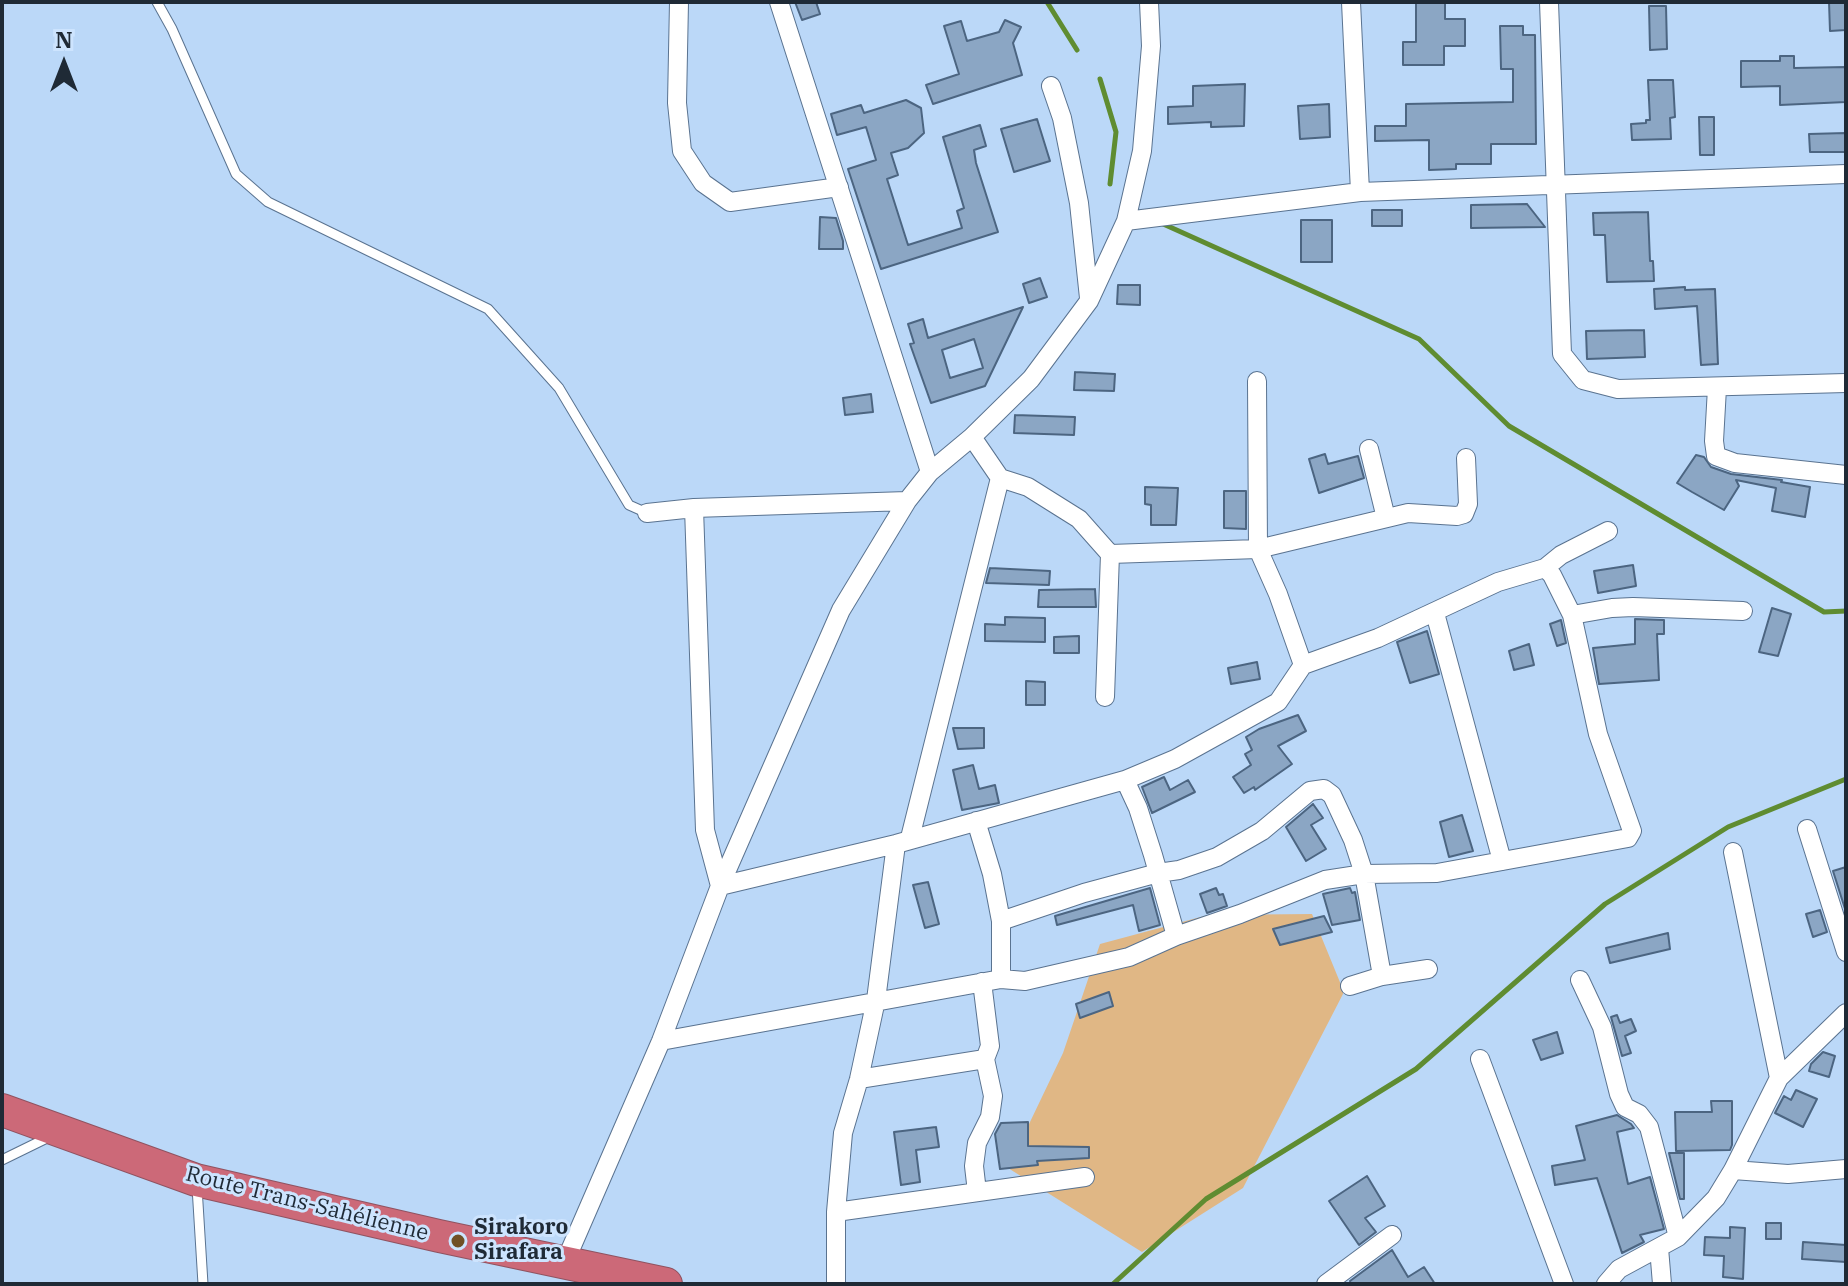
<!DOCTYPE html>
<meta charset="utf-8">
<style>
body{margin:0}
#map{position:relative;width:1848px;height:1286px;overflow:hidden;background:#bbd8f8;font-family:"IBM Plex Serif",serif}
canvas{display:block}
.frame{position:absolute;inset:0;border:4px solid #1f2a36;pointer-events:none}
.north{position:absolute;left:24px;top:24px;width:80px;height:80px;-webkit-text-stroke:6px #cde4fe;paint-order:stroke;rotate:0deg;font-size:22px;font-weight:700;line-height:32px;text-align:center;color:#1f2a36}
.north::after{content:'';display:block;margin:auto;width:28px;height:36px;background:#1f2a36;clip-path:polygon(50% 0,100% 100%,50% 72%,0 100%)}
</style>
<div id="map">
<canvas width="1848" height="1286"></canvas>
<div class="frame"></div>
<div class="north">N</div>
</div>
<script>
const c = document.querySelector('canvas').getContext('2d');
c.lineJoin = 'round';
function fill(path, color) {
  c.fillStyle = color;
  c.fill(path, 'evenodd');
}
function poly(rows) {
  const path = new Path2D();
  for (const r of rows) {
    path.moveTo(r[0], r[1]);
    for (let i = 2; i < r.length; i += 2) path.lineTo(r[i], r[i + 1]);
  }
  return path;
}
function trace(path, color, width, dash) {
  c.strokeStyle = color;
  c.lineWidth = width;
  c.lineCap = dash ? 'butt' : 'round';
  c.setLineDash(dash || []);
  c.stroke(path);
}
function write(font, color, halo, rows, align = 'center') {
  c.font = font + ' "IBM Plex Serif",serif';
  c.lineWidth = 6;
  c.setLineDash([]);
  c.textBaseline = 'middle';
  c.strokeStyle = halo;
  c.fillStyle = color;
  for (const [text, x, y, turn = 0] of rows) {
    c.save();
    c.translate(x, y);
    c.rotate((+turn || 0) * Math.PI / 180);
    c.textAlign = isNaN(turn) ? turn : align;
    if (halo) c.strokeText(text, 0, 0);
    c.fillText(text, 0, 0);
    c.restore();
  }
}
const green = poly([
 [1312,914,1344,992,1243,1188,1142,1252,1008,1168,1063,1053,1100,944,1208,915]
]);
const stream = poly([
 [1047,2,1077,50],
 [1100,79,1116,132,1110,184],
 [1161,223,1419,339,1509,426,1824,612,1846,611],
 [1113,1284,1206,1199,1416,1069,1605,904,1728,827,1846,779]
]);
const building = poly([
 [795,2,816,2,820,14,802,20,795,2],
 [1416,2,1445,2,1445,19,1465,19,1465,46,1444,46,1444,65,1403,65,1403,42,1416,42,1416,2],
 [1829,2,1846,2,1846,30,1830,31,1829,2],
 [1649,6,1666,6,1667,49,1650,50,1649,6],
 [1005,20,1021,27,1013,43,1022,75,933,104,926,85,959,74,944,26,961,21,967,41,999,32,1005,20],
 [1500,26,1523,26,1523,35,1535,35,1536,144,1491,144,1491,164,1456,164,1456,169,1429,170,1429,140,1375,141,1375,126,1406,126,1406,104,1513,102,1513,69,1501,69,1500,26],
 [1780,56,1794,56,1794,68,1846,67,1846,102,1780,105,1780,86,1741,87,1741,61,1780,61,1780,56],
 [1648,80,1673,80,1675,117,1670,118,1671,139,1632,140,1631,124,1646,123,1646,120,1650,120,1648,80],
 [1245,84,1244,126,1211,127,1211,122,1168,124,1168,107,1193,106,1193,86,1245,84],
 [906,100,921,108,924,133,908,148,891,153,898,175,887,179,908,245,962,228,957,211,964,208,943,137,980,125,986,146,974,150,976,163,998,232,881,269,848,169,876,160,866,127,837,135,831,114,861,105,864,113,906,100],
 [1329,104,1330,137,1300,139,1298,106,1329,104],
 [1699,117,1714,117,1714,155,1700,155,1699,117],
 [1037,119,1050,161,1014,172,1001,129,1037,119],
 [1846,133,1846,152,1810,152,1809,134,1846,133],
 [1527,204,1545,227,1471,228,1471,205,1527,204],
 [1372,210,1402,210,1402,226,1372,226,1372,210],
 [1648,212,1650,261,1653,261,1654,281,1607,282,1605,235,1594,235,1593,213,1648,212],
 [820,217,836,218,843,241,843,249,819,249,820,217],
 [1301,220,1332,220,1332,262,1301,262,1301,220],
 [1040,278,1047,297,1029,303,1023,284,1040,278],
 [1118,285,1140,285,1140,305,1117,304,1118,285],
 [1685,287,1685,290,1715,289,1718,364,1701,365,1697,306,1655,309,1654,289,1685,287],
 [1023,307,985,386,931,403,910,344,914,343,908,324,923,319,928,338,1023,307],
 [974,339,983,368,950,378,942,350,974,339],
 [1644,330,1645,357,1587,359,1586,331,1644,330],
 [1075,372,1115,374,1114,391,1074,390,1075,372],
 [871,394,873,412,845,415,843,398,871,394],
 [1015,415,1075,417,1074,435,1014,433,1015,415],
 [1325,454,1328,464,1358,456,1364,478,1319,493,1309,459,1325,454],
 [1696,455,1704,457,1711,467,1731,474,1782,480,1781,482,1810,487,1805,517,1772,511,1776,488,1736,480,1739,486,1724,510,1692,492,1677,483,1696,455],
 [1145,487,1178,488,1176,525,1151,525,1151,505,1145,504,1145,487],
 [1224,491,1246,491,1246,529,1224,528,1224,491],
 [1633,565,1636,586,1598,593,1594,571,1633,565],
 [990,568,1050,571,1049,585,986,583,990,568],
 [1095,589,1096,607,1038,607,1039,590,1095,589],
 [1772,608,1791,614,1778,656,1759,652,1772,608],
 [1005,617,1045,618,1045,642,985,641,985,624,1005,625,1005,617],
 [1635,619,1664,620,1664,634,1657,634,1659,680,1599,684,1593,648,1635,644,1635,619],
 [1561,620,1566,643,1557,646,1550,624,1561,620],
 [1427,631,1439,674,1410,683,1397,642,1427,631],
 [1079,636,1079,653,1054,653,1054,637,1079,636],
 [1529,644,1534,665,1514,670,1509,651,1529,644],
 [1257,662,1260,679,1231,684,1228,668,1257,662],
 [1026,681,1045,682,1045,705,1026,705,1026,681],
 [1298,715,1306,731,1278,746,1292,764,1255,790,1254,787,1244,793,1233,777,1251,765,1245,754,1252,750,1246,737,1259,729,1298,715],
 [953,728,984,728,984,748,958,749,953,728],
 [973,765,979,789,995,785,999,803,962,810,953,770,973,765],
 [1164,777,1170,790,1188,780,1195,792,1152,813,1142,787,1164,777],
 [1313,804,1323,818,1311,825,1326,849,1306,861,1286,827,1313,804],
 [1462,815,1473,851,1449,857,1440,822,1462,815],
 [1846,867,1846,912,1833,871,1846,867],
 [928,882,939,924,925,928,913,885,928,882],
 [1150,888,1160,925,1139,931,1133,905,1057,925,1055,916,1150,888],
 [1216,888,1219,895,1223,894,1227,906,1207,913,1200,894,1216,888],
 [1350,888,1352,893,1355,892,1360,920,1332,925,1323,894,1350,888],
 [1820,910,1827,932,1813,937,1806,914,1820,910],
 [1324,916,1332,932,1280,945,1273,929,1324,916],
 [1668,933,1670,949,1610,963,1606,948,1668,933],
 [1109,992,1113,1006,1080,1018,1076,1004,1109,992],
 [1617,1015,1620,1023,1631,1019,1636,1031,1625,1036,1631,1053,1622,1056,1611,1017,1617,1015],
 [1557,1032,1563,1053,1541,1060,1533,1040,1557,1032],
 [1823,1052,1835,1056,1829,1077,1809,1071,1811,1064,1823,1052],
 [1796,1090,1817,1099,1803,1127,1775,1113,1784,1096,1791,1100,1796,1090],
 [1711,1101,1732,1101,1732,1145,1730,1150,1676,1151,1675,1112,1712,1112,1711,1101],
 [1617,1115,1631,1124,1634,1128,1617,1132,1628,1184,1650,1177,1664,1229,1640,1235,1644,1242,1622,1253,1597,1178,1555,1185,1552,1166,1585,1160,1576,1126,1617,1115],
 [1028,1122,1028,1146,1089,1147,1089,1158,1037,1161,1038,1165,1000,1169,995,1134,1001,1123,1028,1122],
 [936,1127,939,1147,916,1150,920,1182,901,1185,894,1132,936,1127],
 [1669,1153,1684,1153,1684,1199,1680,1199,1669,1153],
 [1367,1176,1385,1206,1365,1218,1376,1232,1359,1245,1329,1201,1367,1176],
 [1766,1223,1781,1223,1781,1239,1766,1239,1766,1223],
 [1730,1227,1745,1228,1743,1279,1723,1277,1724,1256,1704,1255,1705,1237,1730,1238,1730,1227],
 [1803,1242,1846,1245,1846,1262,1802,1259,1803,1242],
 [1392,1250,1408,1277,1424,1267,1435,1284,1351,1284,1350,1281,1392,1250]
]);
const lane = poly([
 [157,2,172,29,236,174,268,202,488,309,559,388,629,505,647,513],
 [2,1160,51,1136],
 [197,1187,203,1284]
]);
const street = poly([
 [679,2,677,103,682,151,703,183,730,202,839,187],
 [779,2,930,472],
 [1351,2,1360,192],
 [1549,2,1562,354,1583,380,1618,389,1846,383],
 [1051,86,1062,118,1079,203,1089,298],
 [1126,221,1360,192,1846,174],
 [1257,381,1258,549,1408,513,1457,516,1464,514,1468,504,1466,458],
 [1717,388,1714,441,1716,456,1735,463,1846,475],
 [972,437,1000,478,1028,487,1079,519,1110,554,1258,549,1278,594,1303,665],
 [1369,449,1386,518],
 [694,508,705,830,720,886,896,844,1125,780,1138,808,1153,855,1176,936],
 [647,513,694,508,907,501],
 [1545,568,1561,555,1608,531],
 [1435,613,1502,861],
 [1572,615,1612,608,1633,607,1743,611],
 [1105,697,1110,554],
 [976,821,992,874,1001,921,1001,979],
 [1807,829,1846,952],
 [910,838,1000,478],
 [1733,852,1779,1078],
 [1001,921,1084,893,1158,873,1179,870,1217,857,1262,831,1310,791,1324,789,1332,795,1353,840,1364,874,1382,976],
 [1580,980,1602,1027,1619,1094,1625,1107,1639,1114,1649,1127,1678,1237],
 [1350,986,1382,976,1428,969],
 [661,1041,1001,979,1025,981,1129,957,1176,936,1240,914,1325,880,1364,874,1437,873,1628,838,1632,831,1598,734,1572,615,1552,575,1545,568,1498,582,1378,638,1303,665,1278,702,1175,759,1125,780],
 [1480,1059,1564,1284],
 [859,1079,985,1059,990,1046,982,982],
 [1733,1170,1788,1174,1846,1169],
 [977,1192,974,1166,977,1143,990,1117,993,1096,985,1059],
 [836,1212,1085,1177],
 [1659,1248,1662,1284],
 [565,1262,661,1041,720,886,841,610,907,501,930,472,972,437,1031,379,1089,301,1126,221,1142,151,1151,46,1149,2],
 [836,1284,836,1212,843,1133,859,1079,876,1000,896,844],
 [1326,1284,1392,1235],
 [1606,1284,1619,1269,1678,1237,1716,1198,1733,1170,1779,1078,1846,1013]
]);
const highway = poly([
 [2,1110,196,1180,439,1236,666,1284]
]);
const markers = [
 [458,1241,8,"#705026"]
];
const streetNames = [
 ["Route Trans-Sahélienne",307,1204,14]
];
const poiNames = [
 ["Sirakoro",474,1228],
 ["Sirafara",474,1253]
];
fill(green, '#e0b785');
trace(stream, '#5f8c31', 5);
fill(building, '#8ba6c4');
trace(building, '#4c6581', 2);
trace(lane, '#5a7390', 11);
trace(street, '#5a7390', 20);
trace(highway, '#8f5361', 34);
trace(lane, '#fff', 9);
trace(street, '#fff', 18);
trace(highway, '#cc6978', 32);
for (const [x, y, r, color] of markers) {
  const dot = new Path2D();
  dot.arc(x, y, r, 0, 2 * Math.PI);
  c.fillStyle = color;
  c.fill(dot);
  trace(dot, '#cde4fe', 3);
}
write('22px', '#1f2a36', '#cde4fe', streetNames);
write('bold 22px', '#1f2a36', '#cde4fe', poiNames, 'left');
</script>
